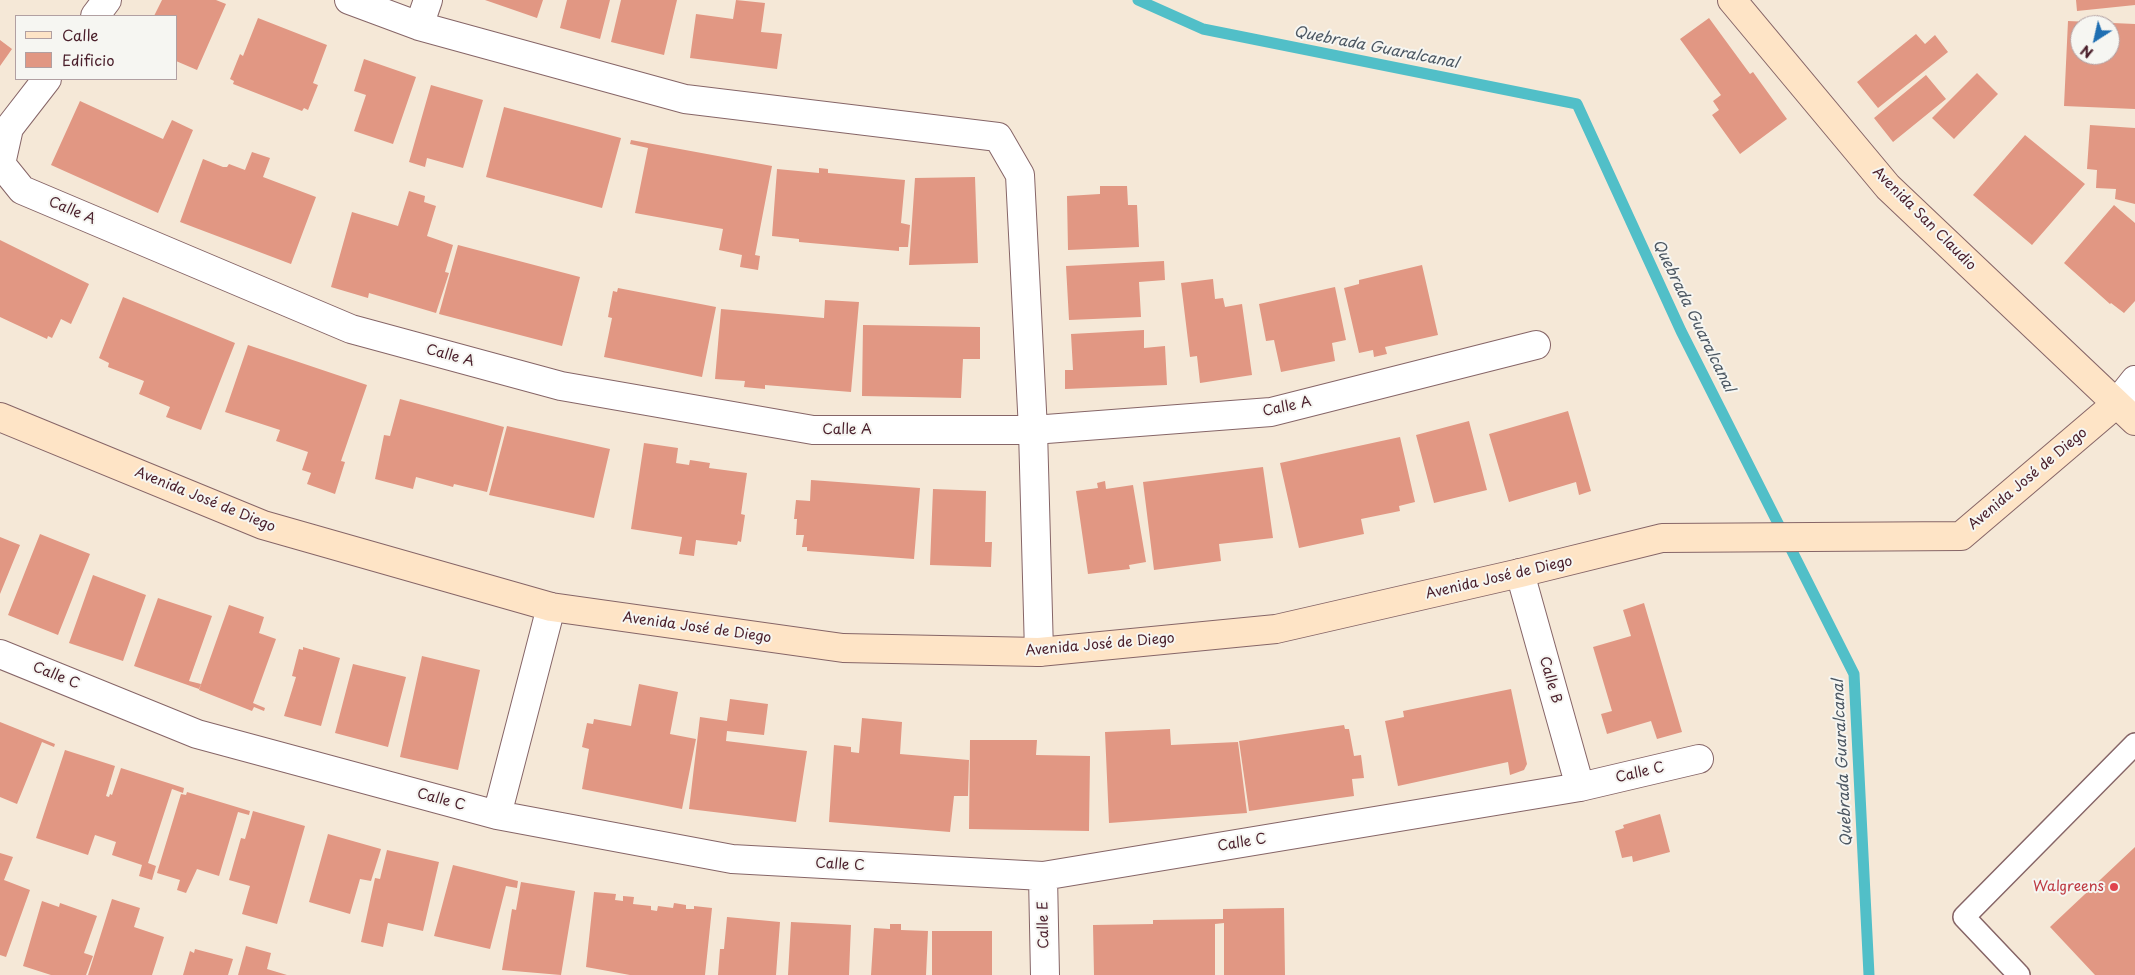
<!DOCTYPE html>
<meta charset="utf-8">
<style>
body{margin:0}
#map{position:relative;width:2135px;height:975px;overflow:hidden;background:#f5e8d7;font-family:"Playpen Sans",sans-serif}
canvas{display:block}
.legend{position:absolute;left:15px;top:15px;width:162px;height:65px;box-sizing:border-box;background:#f6f6f2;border:1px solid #b1a0a2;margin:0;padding:6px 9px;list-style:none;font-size:15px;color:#4a1f2b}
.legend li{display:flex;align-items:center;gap:10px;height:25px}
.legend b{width:25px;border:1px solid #b1a0a2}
.north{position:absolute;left:2070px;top:15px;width:50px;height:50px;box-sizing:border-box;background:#f6f6f2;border:1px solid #b1a0a2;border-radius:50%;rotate:215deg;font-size:14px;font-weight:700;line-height:20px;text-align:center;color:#4a1f2b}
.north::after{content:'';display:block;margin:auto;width:18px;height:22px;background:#1f6fb2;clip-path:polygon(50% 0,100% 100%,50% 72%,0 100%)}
</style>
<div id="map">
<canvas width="2135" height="975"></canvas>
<ul class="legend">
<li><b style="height:6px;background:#fee4c6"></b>Calle</li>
<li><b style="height:14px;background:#e19783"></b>Edificio</li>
</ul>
<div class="north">N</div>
</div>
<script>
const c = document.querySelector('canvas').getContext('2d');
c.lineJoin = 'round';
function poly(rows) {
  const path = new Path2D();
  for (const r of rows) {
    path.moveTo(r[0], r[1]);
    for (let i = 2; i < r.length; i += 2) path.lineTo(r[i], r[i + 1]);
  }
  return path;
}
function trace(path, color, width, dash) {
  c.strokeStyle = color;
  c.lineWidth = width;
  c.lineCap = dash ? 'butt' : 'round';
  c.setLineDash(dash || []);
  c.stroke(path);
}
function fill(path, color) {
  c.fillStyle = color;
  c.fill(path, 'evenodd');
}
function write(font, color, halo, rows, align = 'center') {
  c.font = font + ' "Playpen Sans",sans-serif';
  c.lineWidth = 4;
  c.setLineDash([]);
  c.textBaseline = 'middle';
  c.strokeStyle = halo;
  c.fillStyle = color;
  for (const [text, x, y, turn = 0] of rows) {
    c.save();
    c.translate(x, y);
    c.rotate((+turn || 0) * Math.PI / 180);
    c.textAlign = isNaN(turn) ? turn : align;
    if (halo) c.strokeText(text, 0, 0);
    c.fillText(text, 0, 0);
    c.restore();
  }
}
const stream = poly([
 [1138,0,1203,29,1577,104,1681,331,1854,674,1869,975]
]);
const building = poly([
 [162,0,216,0,226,4,197,70,176,61,176,16,154,16],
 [485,0,543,0,537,18],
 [567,0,610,0,600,39,560,28],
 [621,0,677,0,664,55,611,42],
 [736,0,765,3,761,32,782,34,777,69,690,58,696,14,733,19],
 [2076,0,2135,0,2135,5,2077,11],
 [258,18,327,45,313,83,318,85,308,110,304,108,302,111,233,84,234,81,230,79,240,54,243,56],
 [1709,18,1750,74,1753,72,1787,119,1740,154,1712,115,1719,110,1713,101,1721,95,1680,39],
 [2068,21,2135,24,2135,109,2064,106],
 [2080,25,2110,25,2110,55,2080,55],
 [1916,34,1925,44,1935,35,1948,52,1878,108,1857,82],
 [0,40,12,49,0,66],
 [364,59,416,77,393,144,354,131,366,95,354,91],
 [1977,73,1998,94,1954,139,1932,118],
 [1926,75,1946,99,1893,142,1874,118],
 [431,85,483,100,463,168,427,158,425,167,409,162],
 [80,101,163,139,172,120,193,130,158,213,51,165],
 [504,107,621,138,602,208,486,177],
 [2090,125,2135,128,2135,204,2115,199,2116,189,2096,188,2097,170,2087,169],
 [2025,135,2085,184,2032,245,1973,195],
 [631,140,772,166,755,255,760,256,758,270,740,267,742,255,719,250,723,229,635,213,648,148,630,144],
 [252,152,270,158,263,177,316,197,291,264,180,222,203,159,223,167,227,167,229,164,245,170],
 [819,168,828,169,828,173,905,180,901,223,910,225,908,247,899,247,899,251,799,242,799,239,772,236,777,169,819,173],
 [975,177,978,263,909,265,915,178],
 [1100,186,1127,186,1128,205,1137,205,1139,247,1068,250,1067,196,1100,194],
 [409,191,425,196,424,202,436,206,427,236,453,245,445,272,449,273,436,313,369,293,368,298,331,287,352,212,398,226],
 [2114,205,2135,223,2135,301,2124,313,2111,303,2110,304,2064,263],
 [0,240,89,284,71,324,61,319,52,338,48,336,47,339,0,317],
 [458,245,580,277,562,346,439,314],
 [1164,261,1165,280,1139,282,1141,317,1069,320,1066,266],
 [1422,265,1438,335,1385,347,1387,354,1374,357,1373,350,1359,353,1344,288,1359,284,1359,280],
 [1213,279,1215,299,1223,298,1225,307,1242,304,1252,375,1200,383,1197,356,1190,357,1181,283],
 [1335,287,1346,340,1332,343,1335,361,1281,372,1274,340,1266,341,1259,304],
 [618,288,716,307,702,377,604,357,612,318,608,317,613,291,617,292],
 [123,297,235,343,201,430,166,417,170,407,139,394,144,381,108,367,109,363,99,358],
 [825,300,859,302,851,392,765,385,765,389,744,387,745,381,715,379,721,309,824,318],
 [863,325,980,327,980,359,963,359,961,398,862,396],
 [1144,330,1144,348,1165,346,1167,385,1065,389,1065,370,1073,370,1071,334],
 [248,345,367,385,341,461,345,462,335,494,307,484,311,473,302,470,308,452,276,441,280,430,225,412],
 [400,399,504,427,487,492,454,484,453,487,416,477,413,489,375,479,384,435,390,436],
 [1568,411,1591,491,1579,495,1576,482,1509,502,1489,434],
 [1469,421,1487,490,1434,503,1416,435],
 [507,426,610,449,594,518,489,495],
 [1400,437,1415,502,1399,506,1400,511,1361,519,1364,534,1299,548,1280,463],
 [644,443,678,448,676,463,689,465,690,460,710,463,709,468,747,473,741,514,745,515,741,542,738,541,737,545,696,540,694,556,679,554,682,537,631,529],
 [1263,467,1273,538,1219,544,1221,561,1154,570,1143,482],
 [811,480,920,488,914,559,807,551,807,547,802,547,804,535,796,535,797,519,794,519,796,500,810,501],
 [1105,481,1106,489,1133,485,1146,562,1129,565,1130,569,1088,574,1076,491,1098,488,1097,483],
 [933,489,986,491,985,542,992,542,991,567,930,565],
 [40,534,90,554,58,635,8,615],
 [0,537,20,545,0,594],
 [93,575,146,595,123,661,69,643],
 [158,598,212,616,189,681,201,684,199,689,134,666],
 [1644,603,1682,732,1657,739,1651,721,1607,734,1601,714,1612,711,1593,647,1631,636,1623,610],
 [229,605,264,617,259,633,276,639,253,703,265,708,264,711,254,707,252,711,199,690],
 [303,647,340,658,321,726,284,716,296,677,292,676,299,649,303,650],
 [422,656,480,670,458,770,400,757],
 [353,664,406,677,388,747,335,733],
 [639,684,678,692,670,734,696,739,682,809,582,789,589,749,582,747,587,723,593,724,594,719,631,726],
 [1511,689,1527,764,1524,770,1510,775,1508,762,1398,786,1385,721,1404,717,1403,711],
 [730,699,768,704,764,735,727,731,726,741,807,751,796,822,689,809,700,717,727,721],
 [862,718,902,722,900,754,969,760,968,796,954,796,950,832,829,822,834,745,851,747,851,752,859,753],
 [0,722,55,744,54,747,42,742,17,804,0,797],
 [1344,725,1345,729,1349,729,1354,756,1361,755,1364,778,1352,779,1354,796,1249,811,1239,741],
 [1170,729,1171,745,1238,742,1247,813,1109,823,1105,732],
 [970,740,1037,740,1036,755,1090,756,1089,831,969,829],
 [65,750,115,766,106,796,109,797,110,794,112,795,121,768,184,788,183,793,172,789,148,863,156,866,152,880,139,876,142,865,112,855,116,842,95,835,88,855,36,838],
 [187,792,250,811,249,815,238,812,219,876,197,869,186,893,177,890,180,880,157,873,181,794,186,795],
 [253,811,305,826,277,924,242,914,250,886,229,880,241,838,245,839],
 [1660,814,1670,852,1633,862,1632,856,1622,858,1615,831,1624,828,1623,825],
 [328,834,381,849,371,881,360,879,350,914,309,902],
 [2135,847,2135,975,2095,975,2050,927],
 [387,850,439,862,423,931,388,923,383,947,361,942,375,878,380,879],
 [0,853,13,857,4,880,30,890,6,957,0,955],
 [453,865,518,881,517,888,506,886,490,949,434,936],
 [521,882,575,891,561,975,502,970,512,909,516,910],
 [594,892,616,894,615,900,623,901,623,896,634,897,633,904,651,906,651,910,657,911,658,906,673,908,674,903,686,905,686,909,694,909,694,906,712,908,705,975,630,975,586,967],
 [112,899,140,908,134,927,164,937,152,975,88,975],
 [42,901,59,907,60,903,97,916,84,953,93,956,86,975,51,975,23,966],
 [1284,908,1285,975,1224,975,1224,923,1215,924,1215,975,1094,975,1093,925,1153,924,1153,920,1223,919,1223,909],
 [727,917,780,922,776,975,718,975,720,949,724,949],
 [791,922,851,925,849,975,788,975],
 [890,924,901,924,901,930,928,931,926,975,871,975,874,928,890,929],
 [932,931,992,931,992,975,932,975],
 [246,946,271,953,267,969,287,975,238,975],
 [195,949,233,959,228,975,183,975,190,951,194,953]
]);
const lane = poly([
 [2019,975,1964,917,2135,744]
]);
const street = poly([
 [349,0,419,26,685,99,998,137,1020,175,1033,430,1039,652],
 [95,16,107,0],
 [419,26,428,0],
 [47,79,9,128,1,164,22,190,351,329,561,386,813,430,1033,430,1271,412,1536,345],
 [2116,404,2135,380],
 [1520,573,1580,787],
 [0,654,197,734,497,815,732,859,1043,876,1580,787,1699,759],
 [497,815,551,607],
 [1043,876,1045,975]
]);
const secondary = poly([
 [1732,0,1888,187,2135,421],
 [0,417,263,525,551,607,843,648,1039,652,1276,629,1520,573,1662,538,1961,536,2116,404]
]);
const markers = [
 [2114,887,5,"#e0444e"]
];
const streetNames = [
 ["Calle A",72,211,23],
 ["Avenida San Claudio",1924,219,45],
 ["Calle A",450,356,15],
 ["Calle A",1287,407,-12],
 ["Calle A",847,430],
 ["Avenida José de Diego",2028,479,-40],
 ["Avenida José de Diego",205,500,22],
 ["Avenida José de Diego",1499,578,-13],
 ["Avenida José de Diego",697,628,8],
 ["Avenida José de Diego",1100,645,-5],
 ["Calle C",56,676,22],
 ["Calle B",1550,680,74],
 ["Calle C",1640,773,-13],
 ["Calle C",441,800,15],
 ["Calle C",1242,843,-9],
 ["Calle C",840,865,3],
 ["Calle E",1044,925,-91]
];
const healthNames = [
 ["Walgreens",2104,887]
];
const waterNames = [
 ["Quebrada Guaralcanal",1376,48,11],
 ["Quebrada Guaralcanal",1693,316,64],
 ["Quebrada Guaralcanal",1843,763,-93]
];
trace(stream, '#51bfc8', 11);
fill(building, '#e19783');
trace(lane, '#866567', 24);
trace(street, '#866567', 30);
trace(secondary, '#866567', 30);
trace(lane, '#fff', 21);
trace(street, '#fff', 28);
trace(secondary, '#fee4c6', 28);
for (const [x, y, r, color] of markers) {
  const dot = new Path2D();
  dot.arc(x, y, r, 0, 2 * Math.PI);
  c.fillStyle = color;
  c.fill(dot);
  trace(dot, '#f6f6f2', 2);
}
write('14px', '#4a1f2b', '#f6f6f2', streetNames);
write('14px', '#be3a42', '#f6f6f2', healthNames, 'right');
write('italic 15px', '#4c5762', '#f6f6f2', waterNames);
</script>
